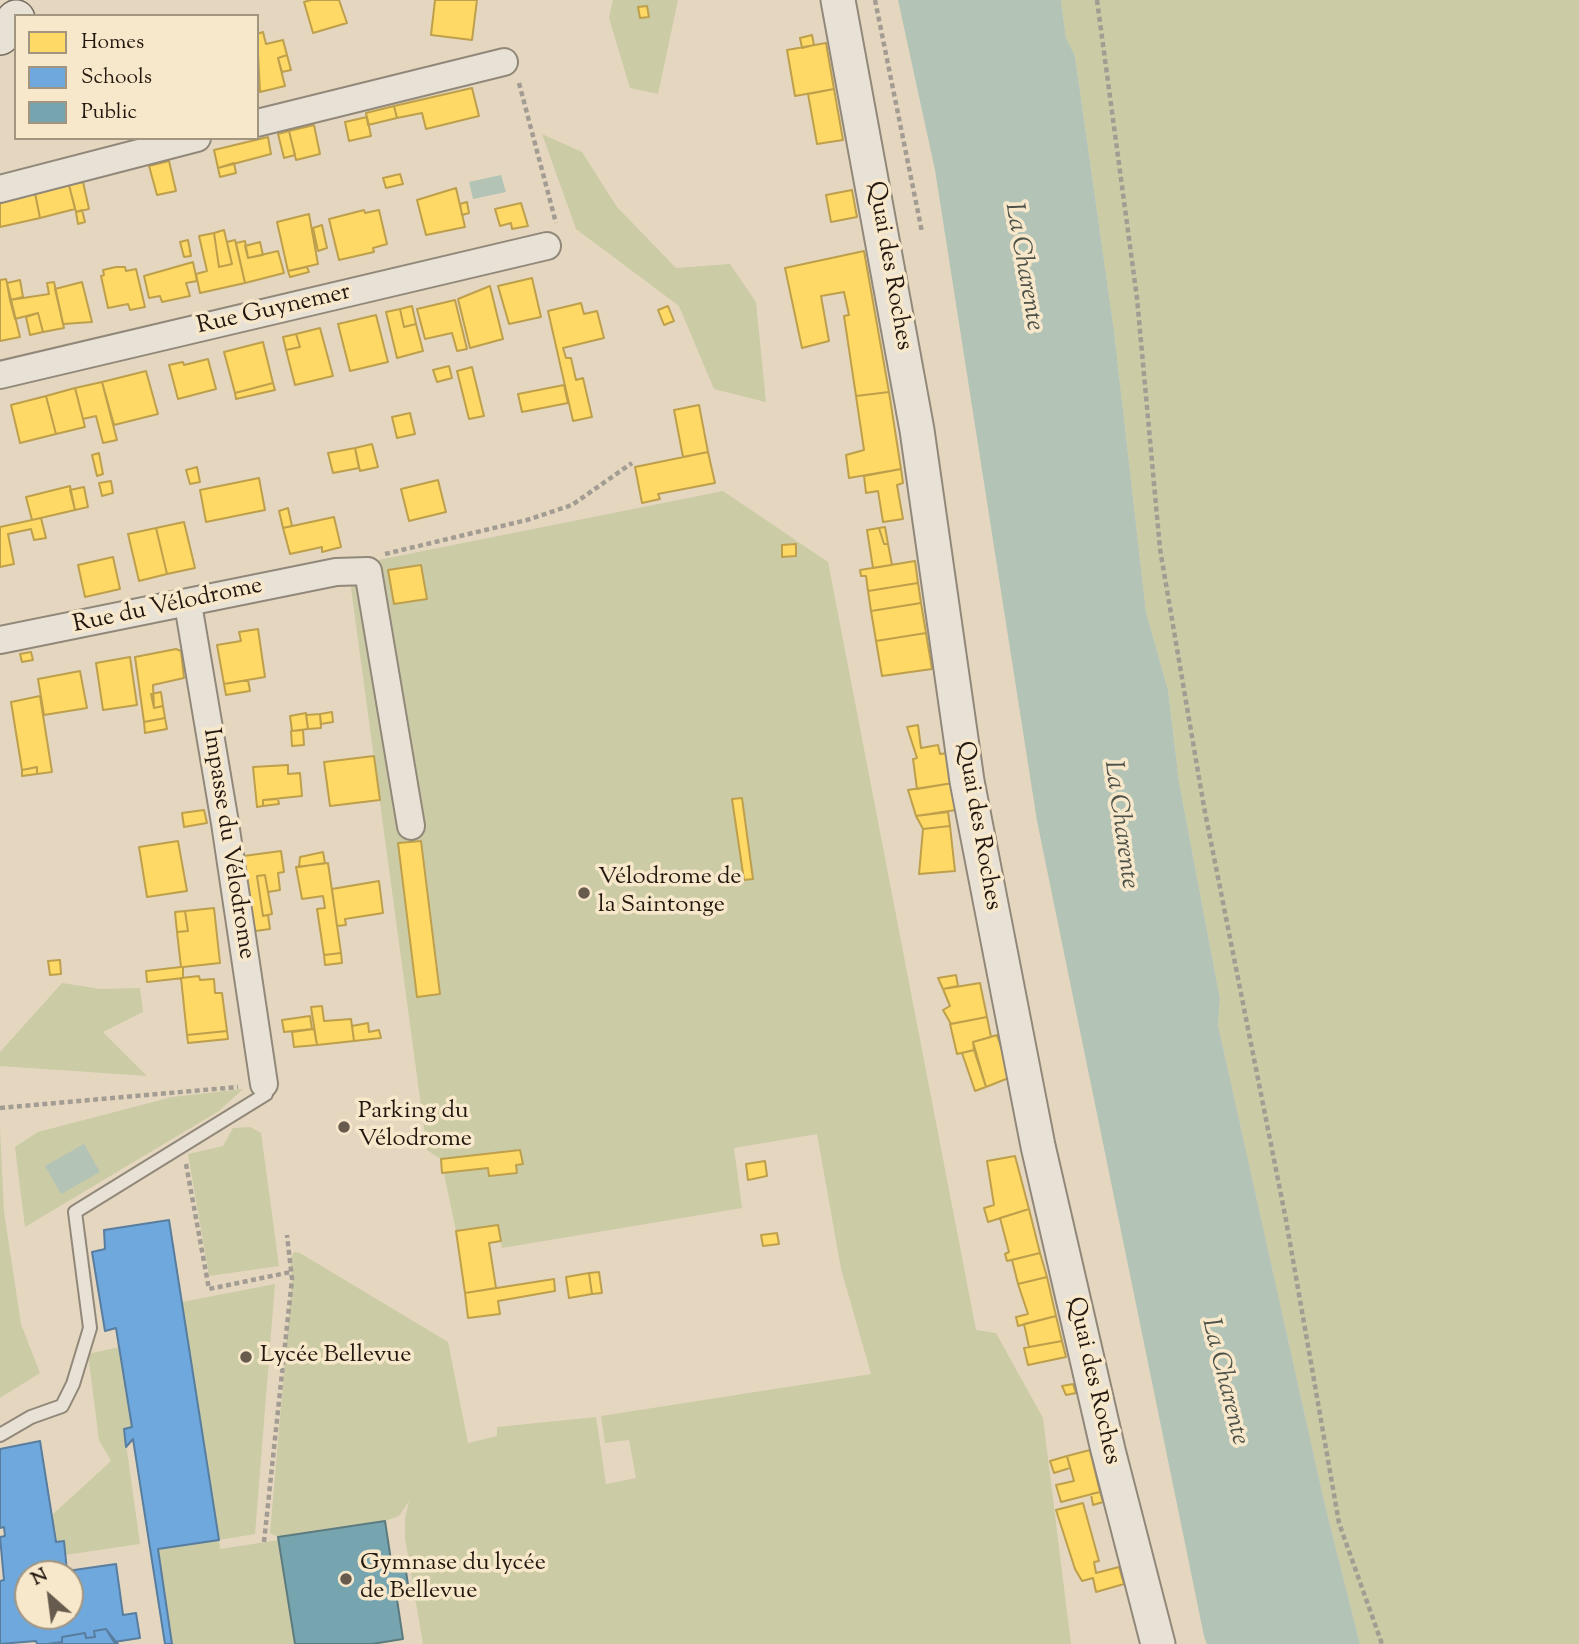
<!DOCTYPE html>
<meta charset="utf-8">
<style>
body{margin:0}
#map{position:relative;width:1579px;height:1644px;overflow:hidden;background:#e5d7bf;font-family:"Sorts Mill Goudy",serif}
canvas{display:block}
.legend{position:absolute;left:14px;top:14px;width:245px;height:126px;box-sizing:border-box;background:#f8e8cb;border:2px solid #a29580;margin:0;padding:9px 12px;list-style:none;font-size:21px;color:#221810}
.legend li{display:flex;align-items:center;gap:14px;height:35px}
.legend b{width:35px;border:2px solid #a29580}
.north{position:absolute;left:14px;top:1560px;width:70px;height:70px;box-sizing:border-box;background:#f8e8cb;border:2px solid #a29580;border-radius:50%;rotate:332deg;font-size:19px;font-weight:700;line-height:28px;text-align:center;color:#221810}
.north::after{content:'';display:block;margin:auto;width:24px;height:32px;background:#665b4d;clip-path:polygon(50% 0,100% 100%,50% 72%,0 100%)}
</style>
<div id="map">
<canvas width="1579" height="1644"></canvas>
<ul class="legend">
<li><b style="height:19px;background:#ffd966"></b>Homes</li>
<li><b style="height:19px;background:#6fa8dc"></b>Schools</li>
<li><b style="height:19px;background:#76a5af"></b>Public</li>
</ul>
<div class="north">N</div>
</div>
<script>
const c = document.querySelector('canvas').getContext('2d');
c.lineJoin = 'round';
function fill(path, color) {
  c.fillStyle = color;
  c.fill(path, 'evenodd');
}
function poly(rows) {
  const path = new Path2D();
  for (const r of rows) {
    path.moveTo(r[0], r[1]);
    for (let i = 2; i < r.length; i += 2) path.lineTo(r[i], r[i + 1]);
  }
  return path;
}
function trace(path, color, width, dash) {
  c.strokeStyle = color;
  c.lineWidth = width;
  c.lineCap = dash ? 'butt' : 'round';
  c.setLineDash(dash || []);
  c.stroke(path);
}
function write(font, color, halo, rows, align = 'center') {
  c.font = font + ' "Sorts Mill Goudy",serif';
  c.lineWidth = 7;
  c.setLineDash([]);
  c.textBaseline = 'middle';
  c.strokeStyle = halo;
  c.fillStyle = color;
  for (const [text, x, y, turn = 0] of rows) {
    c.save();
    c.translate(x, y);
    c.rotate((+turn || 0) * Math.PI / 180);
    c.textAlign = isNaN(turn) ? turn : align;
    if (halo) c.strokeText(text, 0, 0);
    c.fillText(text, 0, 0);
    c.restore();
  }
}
const green = poly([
 [613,0,678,0,658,94,630,88,609,18],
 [1061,0,1579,0,1579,1644,1360,1644,1324,1501,1218,1025,1220,999,1179,782,1168,690,1146,612,1114,331,1075,56,1066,38],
 [542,134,582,152,617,207,676,268,730,264,756,302,766,402,714,389,679,306,576,229],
 [723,491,828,562,976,1330,996,1333,1043,1418,1071,1644,423,1644,405,1538,405,1519,409,1501,399,1516,385,1521,278,1537,270,1533,292,1279,290,1260,294,1252,300,1253,448,1342,468,1443,497,1436,497,1427,596,1417,606,1484,636,1478,629,1440,605,1443,601,1416,871,1374,841,1269,817,1134,734,1148,742,1208,502,1248,498,1225,456,1231,441,1159,427,1150,348,566],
 [62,983,100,989,140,988,143,1012,103,1032,147,1076,0,1066,0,1052],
 [243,1089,219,1111,25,1227,15,1147,38,1132,172,1097],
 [250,1127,261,1133,279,1266,209,1276,188,1154,223,1146,233,1128],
 [0,1128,4,1212,21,1324,40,1373,0,1398],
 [275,1284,255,1534,219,1540,220,1549,279,1540,295,1644,172,1644,158,1549,218,1539,182,1302],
 [119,1347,132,1427,124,1429,140,1544,65,1555,56,1542,52,1515,111,1461,99,1440,88,1354]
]);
const water = poly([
 [898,0,1061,0,1066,38,1075,56,1114,331,1146,612,1168,690,1179,782,1220,999,1218,1025,1324,1501,1360,1644,1207,1644,1204,1636,1037,821,935,170],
 [501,175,506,192,473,199,469,182],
 [84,1144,100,1172,61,1194,45,1166]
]);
const homes = poly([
 [311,0,339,0,347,23,313,33,304,2,311,0],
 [435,0,477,0,472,40,431,35,435,0],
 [647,6,649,17,640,18,638,7,647,6],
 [263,32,266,44,283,40,287,55,278,58,285,86,260,92,257,34,263,32],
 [812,35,814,45,802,48,800,38,812,35],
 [826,43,834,89,795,96,787,50,826,43],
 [287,55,291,70,282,72,278,58,287,55],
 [472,88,479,116,426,129,422,113,397,118,394,106,472,88],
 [834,89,843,140,817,144,808,94,834,89],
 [394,106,397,118,368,125,366,113,394,106],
 [367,117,371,136,349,141,345,122,367,117],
 [314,125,320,154,296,160,289,131,314,125],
 [289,131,295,155,284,158,278,134,289,131],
 [268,137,271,154,218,168,214,150,268,137],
 [169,161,176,191,157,195,149,166,169,161],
 [234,163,236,173,220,177,218,168,234,163],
 [400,174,403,184,386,188,383,178,400,174],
 [83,182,89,209,76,212,69,185,83,182],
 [69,185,75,209,40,218,35,193,69,185],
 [456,188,465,227,426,235,417,200,456,188],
 [852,190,857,217,831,222,826,195,852,190],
 [35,193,40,218,0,227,0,202,35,193],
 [467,202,469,213,462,215,460,204,467,202],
 [521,203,528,226,512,229,511,223,500,226,495,209,521,203],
 [82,210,85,222,78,224,76,212,82,210],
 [364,210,365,213,379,210,387,244,373,248,374,252,339,260,329,219,364,210],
 [309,214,318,264,288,271,277,222,309,214],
 [322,225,327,248,318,251,313,228,322,225],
 [224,230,232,264,219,267,214,233,224,230],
 [214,233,219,267,232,264,227,242,235,240,245,283,200,293,196,274,207,271,199,236,214,233],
 [188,240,191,256,184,257,180,242,188,240],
 [245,241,248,258,278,251,284,273,245,283,236,243,245,241],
 [260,242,263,255,248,258,245,246,260,242],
 [864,251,889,392,856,396,844,316,849,315,844,292,821,296,829,341,802,348,785,268,864,251],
 [193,262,197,281,186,283,190,296,162,302,160,296,149,298,144,276,193,262],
 [116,267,125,267,126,271,136,269,145,307,130,310,128,304,108,308,101,276,104,275,103,270,116,267],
 [307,267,309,272,290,277,288,271,307,267],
 [532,278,541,317,509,324,498,286,532,278],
 [6,279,20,337,0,341,0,280,6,279],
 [20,280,23,297,10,300,7,283,20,280],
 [54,282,64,328,43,332,38,313,15,319,10,300,49,294,47,283,54,282],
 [82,282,92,322,63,324,55,289,82,282],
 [490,286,503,339,470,348,458,299,490,286],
 [455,300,467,349,457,351,452,333,425,339,417,309,455,300],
 [581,303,584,314,597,311,604,338,563,348,566,358,571,358,576,380,583,378,592,417,573,421,548,311,581,303],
 [412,306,416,324,404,327,400,309,412,306],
 [668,306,674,321,664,325,658,310,668,306],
 [400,309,404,327,416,324,423,351,397,358,386,312,400,309],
 [38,313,43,332,30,335,26,317,38,313],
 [376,315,388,362,350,371,338,324,376,315],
 [320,328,333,376,295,385,286,350,300,347,296,334,320,328],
 [296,334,300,347,286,350,283,337,296,334],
 [263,342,273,383,235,393,224,352,263,342],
 [208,359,216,389,178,399,169,365,183,362,184,365,208,359],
 [449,366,452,378,437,382,433,370,449,366],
 [472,367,484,416,469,419,457,371,472,367],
 [146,371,158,414,114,425,102,382,146,371],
 [102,382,117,440,103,443,96,416,83,419,75,388,102,382],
 [273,383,275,390,236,399,235,393,273,383],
 [564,385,568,403,522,412,518,394,564,385],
 [75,388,85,427,56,434,46,396,75,388],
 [889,392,901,469,849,478,846,455,864,450,856,396,889,392],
 [46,396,56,434,20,443,11,405,46,396],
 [699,405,708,452,683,457,674,410,699,405],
 [410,413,415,434,397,438,392,417,410,413],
 [372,444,378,467,360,471,355,448,372,444],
 [355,448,359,468,333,473,328,453,355,448],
 [708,452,715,483,658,494,660,499,642,503,635,467,708,452],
 [99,453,103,474,97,476,92,455,99,453],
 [197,467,200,482,190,484,186,470,197,467],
 [901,469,903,483,897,485,903,519,883,522,878,491,866,493,864,476,901,469],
 [259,478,265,510,206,522,200,490,259,478],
 [438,480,446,512,409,521,401,489,438,480],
 [111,481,113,493,102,496,99,483,111,481],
 [70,486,75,510,32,520,26,497,70,486],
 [84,487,88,507,75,510,70,490,84,487],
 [288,508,292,526,283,528,279,511,288,508],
 [334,517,341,547,322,552,322,547,290,554,283,528,334,517],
 [41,518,46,538,34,540,31,529,8,534,14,564,0,567,0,527,41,518],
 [184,522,195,568,167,574,156,528,184,522],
 [885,527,888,544,884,544,879,528,885,527],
 [156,528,167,574,139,581,128,534,156,528],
 [879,528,884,544,888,544,892,565,873,568,867,530,879,528],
 [796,544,796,556,782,557,782,545,796,544],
 [113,557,120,589,85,597,78,565,113,557],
 [915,561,918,583,868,591,866,576,861,576,860,570,915,561],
 [421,565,427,599,394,604,388,570,421,565],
 [918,583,921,603,871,611,868,591,918,583],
 [921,603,926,633,876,641,871,611,921,603],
 [258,629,265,677,224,684,217,645,241,641,239,632,258,629],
 [926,633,932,669,882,676,876,641,926,633],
 [176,649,181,651,184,678,153,685,154,708,163,706,165,718,144,722,135,657,176,649],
 [31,652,33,660,22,662,20,654,31,652],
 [130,657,137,705,103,710,96,663,130,657],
 [80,671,87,708,44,715,38,679,80,671],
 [248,680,250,691,226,695,224,684,248,680],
 [161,692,163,706,154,708,151,694,161,692],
 [40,696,52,772,37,774,37,767,22,770,11,702,40,696],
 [332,712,333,722,321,724,320,714,332,712],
 [306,713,308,729,292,731,290,716,306,713],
 [320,714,321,728,308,729,306,715,320,714],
 [165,718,167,729,145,733,144,722,165,718],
 [918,725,921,748,938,745,940,754,948,753,953,783,917,789,913,759,917,758,907,727,918,725],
 [303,730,304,745,292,746,291,731,303,730],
 [374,756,380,800,330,806,324,762,374,756],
 [288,765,288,774,300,773,302,796,263,800,263,806,257,807,253,767,288,765],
 [37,767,37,774,22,776,22,770,37,767],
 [953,783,956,810,916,816,908,790,953,783],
 [742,798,753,879,744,880,732,799,742,798],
 [278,799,279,804,263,806,263,800,278,799],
 [204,810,207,823,184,827,182,813,204,810],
 [948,812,950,826,923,829,916,816,948,812],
 [950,826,955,871,919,874,923,829,950,826],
 [178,841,187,891,147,897,139,847,178,841],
 [421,841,440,994,417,997,398,843,421,841],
 [281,851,284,872,278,873,280,890,268,892,265,875,257,876,263,916,268,915,270,929,248,932,236,857,281,851],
 [323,852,325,863,299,867,300,857,323,852],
 [328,863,341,953,324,955,317,909,325,908,323,896,302,899,296,867,328,863],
 [265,875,272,914,263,916,257,876,265,875],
 [379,881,383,913,345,919,346,925,337,926,332,889,379,881],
 [214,908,220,963,183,967,183,978,147,982,146,971,181,967,177,932,188,931,185,911,214,908],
 [185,911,188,931,177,932,175,912,185,911],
 [341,953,342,963,325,965,324,955,341,953],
 [60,960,61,974,50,975,48,961,60,960],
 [956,975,958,986,943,989,938,978,956,975],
 [199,976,200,980,214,979,215,993,222,993,227,1031,187,1035,181,978,199,976],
 [980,983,987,1017,951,1024,943,1010,950,1006,943,989,980,983],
 [322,1006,324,1021,351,1019,354,1041,317,1045,311,1007,322,1006],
 [310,1016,312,1029,284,1032,282,1020,310,1016],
 [987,1017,991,1037,973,1042,974,1050,957,1054,950,1024,987,1017],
 [368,1023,369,1032,379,1030,381,1038,354,1041,352,1026,368,1023],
 [314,1029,317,1045,294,1047,292,1032,314,1029],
 [227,1031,228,1039,188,1043,187,1035,227,1031],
 [997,1035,1011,1077,986,1087,973,1042,997,1035],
 [974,1050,986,1087,975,1091,962,1053,974,1050],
 [520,1150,523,1164,516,1165,517,1173,489,1176,488,1168,442,1173,441,1159,520,1150],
 [1015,1156,1029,1209,988,1222,984,1208,994,1205,987,1161,1015,1156],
 [765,1161,767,1176,748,1180,746,1164,765,1161],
 [1029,1209,1040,1253,1007,1261,1005,1254,1009,1252,1000,1218,1029,1209],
 [498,1225,501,1241,489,1243,496,1288,465,1293,456,1231,498,1225],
 [777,1233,779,1244,763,1246,761,1235,777,1233],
 [1040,1253,1047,1277,1018,1284,1012,1260,1040,1253],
 [599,1272,602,1293,592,1294,589,1273,599,1272],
 [589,1273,592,1294,569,1298,566,1277,589,1273],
 [1047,1277,1056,1316,1018,1326,1016,1317,1028,1314,1018,1284,1047,1277],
 [554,1279,555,1291,498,1301,500,1314,468,1318,465,1293,554,1279],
 [1056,1316,1062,1341,1029,1347,1024,1324,1056,1316],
 [1062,1341,1066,1357,1028,1365,1024,1348,1062,1341],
 [1073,1384,1076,1393,1066,1395,1062,1386,1073,1384],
 [1090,1450,1100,1492,1061,1502,1056,1485,1074,1481,1067,1456,1090,1450],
 [1067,1456,1070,1468,1054,1473,1050,1461,1067,1456],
 [1100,1492,1103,1502,1093,1505,1091,1494,1100,1492],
 [1083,1503,1099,1561,1094,1562,1096,1573,1119,1567,1124,1584,1096,1592,1093,1578,1082,1581,1075,1569,1056,1510,1083,1503]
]);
const schools = poly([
 [169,1220,219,1540,158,1549,172,1644,165,1644,133,1439,126,1447,124,1429,132,1427,116,1328,105,1331,92,1252,105,1249,104,1230,169,1220],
 [40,1441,56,1542,64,1541,67,1571,116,1564,123,1615,136,1613,140,1638,114,1642,106,1629,94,1631,95,1637,86,1638,85,1633,62,1637,62,1642,47,1644,37,1644,36,1641,0,1644,0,1581,4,1580,0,1537,5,1536,4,1527,0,1528,0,1449,40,1441],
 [28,1574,70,1574,70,1616,28,1616,28,1574],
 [106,1629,118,1644,47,1644,62,1642,62,1637,85,1633,86,1638,95,1637,94,1631,106,1629]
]);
const public = poly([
 [385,1521,392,1567,405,1565,409,1591,396,1593,403,1639,372,1644,295,1644,278,1537,385,1521]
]);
const path = poly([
 [875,0,922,232],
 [1097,0,1137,298,1160,549,1204,807,1286,1220,1339,1523,1382,1644],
 [519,83,556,223],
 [385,554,527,520,572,505,632,463],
 [0,1108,238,1087],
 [186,1164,209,1289,291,1272],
 [264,1542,292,1279,287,1235]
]);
const service = poly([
 [0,1435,31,1417,62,1406,73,1384,90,1328,75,1212,266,1094]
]);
const minor = poly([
 [257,123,504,62],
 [0,189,197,138],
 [0,375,547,246],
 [188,604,225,823,264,1084],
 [0,640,336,572,368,571,411,826]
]);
const tertiary = poly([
 [838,0,917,430,967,781,1038,1146,1108,1450,1158,1644]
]);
const secondary = poly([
 [0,36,16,19]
]);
const markers = [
 [584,893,7,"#665b4d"],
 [344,1127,7,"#665b4d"],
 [246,1357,7,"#665b4d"],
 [346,1579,7,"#665b4d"]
];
const streetNames = [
 ["Quai des Roches",888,266,80],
 ["Rue Guynemer",274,311,-13],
 ["Rue du Vélodrome",168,607,-12],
 ["Quai des Roches",977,826,80],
 ["Impasse du Vélodrome",227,844,81],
 ["Quai des Roches",1092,1381,77]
];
const poiNames = [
 ["Vélodrome de",598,879],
 ["la Saintonge",598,907],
 ["Parking du",358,1113],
 ["Vélodrome",358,1141],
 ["Lycée Bellevue",260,1357],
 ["Gymnase du lycée",360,1565],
 ["de Bellevue",360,1593]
];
const waterNames = [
 ["La Charente",1022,267,80],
 ["La Charente",1119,825,82],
 ["La Charente",1223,1382,76]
];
fill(green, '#cbcba5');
fill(water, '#b3c3b5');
fill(homes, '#ffd966');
trace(homes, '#bd9f4c', 2);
fill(schools, '#6fa8dc');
trace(schools, '#587d9f', 2);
fill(public, '#76a5af');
trace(public, '#5d7b7f', 2);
trace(service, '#91887a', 16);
trace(minor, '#91887a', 30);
trace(tertiary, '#91887a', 37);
trace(secondary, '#766e62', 40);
trace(path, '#a39c93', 4.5, [5, 3.5]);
trace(service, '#e8e2d6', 12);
trace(minor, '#e8e2d6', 26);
trace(tertiary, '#e8e2d6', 33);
trace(secondary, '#e8e2d6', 37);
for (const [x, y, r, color] of markers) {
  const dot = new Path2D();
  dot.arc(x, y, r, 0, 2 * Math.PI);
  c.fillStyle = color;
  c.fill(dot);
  trace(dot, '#f8e8cb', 2.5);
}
write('24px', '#221810', '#f8e8cb', streetNames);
write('24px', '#221810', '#f8e8cb', poiNames, 'left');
write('italic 26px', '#4d5148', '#f8e8cb', waterNames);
</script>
